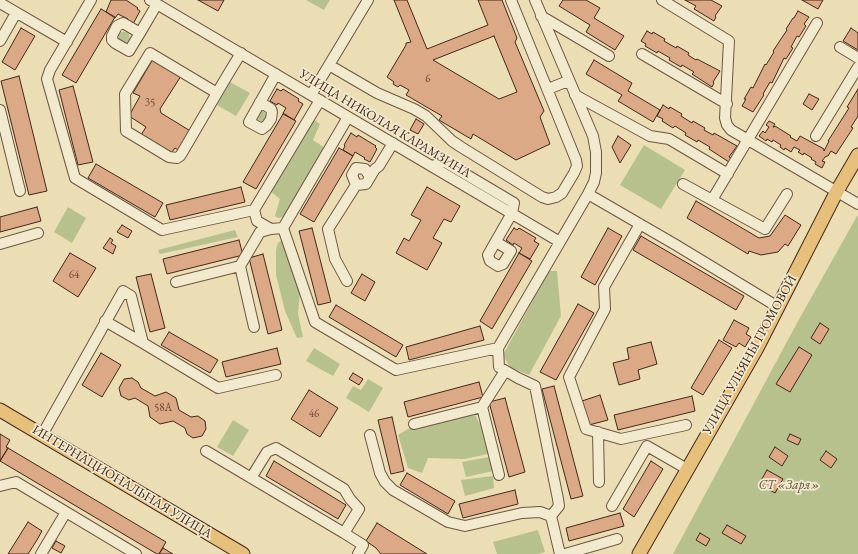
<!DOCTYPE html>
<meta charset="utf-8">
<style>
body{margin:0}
canvas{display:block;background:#ebdeb5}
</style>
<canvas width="858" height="554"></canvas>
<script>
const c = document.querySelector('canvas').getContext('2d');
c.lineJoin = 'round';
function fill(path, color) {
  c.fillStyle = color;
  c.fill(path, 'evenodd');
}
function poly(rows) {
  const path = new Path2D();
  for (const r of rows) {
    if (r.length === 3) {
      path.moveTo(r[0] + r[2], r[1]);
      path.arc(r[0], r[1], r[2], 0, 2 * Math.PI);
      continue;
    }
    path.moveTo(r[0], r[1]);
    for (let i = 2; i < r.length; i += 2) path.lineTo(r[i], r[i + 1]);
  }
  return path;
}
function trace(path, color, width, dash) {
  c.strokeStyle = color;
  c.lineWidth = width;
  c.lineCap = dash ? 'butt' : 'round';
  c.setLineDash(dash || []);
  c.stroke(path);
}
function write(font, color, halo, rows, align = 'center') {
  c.font = font + ' "EB Garamond",serif';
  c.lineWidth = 3.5;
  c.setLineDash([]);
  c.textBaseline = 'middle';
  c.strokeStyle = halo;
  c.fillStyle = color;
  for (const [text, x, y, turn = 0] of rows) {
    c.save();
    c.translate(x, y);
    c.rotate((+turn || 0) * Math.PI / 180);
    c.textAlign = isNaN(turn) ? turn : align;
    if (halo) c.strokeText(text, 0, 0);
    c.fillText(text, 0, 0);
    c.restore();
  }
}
const green = poly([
 [306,0,330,0,324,10],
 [124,37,5.5],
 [230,82,250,93,236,116,217,105],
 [261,116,5],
 [313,119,320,124,313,140,325,148,283,217,278,218,275,216,280,199,269,190],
 [644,145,685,170,661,209,620,185],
 [68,207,86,218,72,243,54,232],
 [857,216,858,216,858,554,673,554,797,323],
 [235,230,238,237,160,254,158,250],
 [282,240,300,291,298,314,303,337,297,338,285,311,276,275,276,250,278,243],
 [549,271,557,271,561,316,529,375,510,367,503,355],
 [314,348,340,364,333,376,306,361],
 [368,379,383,388,369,412,346,398,353,386,361,390],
 [475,415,483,430,488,454,464,459,428,458,422,473,408,468,398,435,408,429,456,417],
 [233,420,249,430,233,456,217,447],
 [489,457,493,471,466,477,462,462],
 [493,476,494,488,465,496,461,480],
 [538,530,545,552,538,554,497,554,493,542]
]);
const building = poly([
 [111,0,126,0,138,8,137,9,140,11,133,24,127,21,128,19,118,14,115,18,106,12,111,0],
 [198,0,224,0,218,11,198,0],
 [394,0,407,0,427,49,488,25,478,0,502,0,517,38,515,42,544,111,540,117,550,144,516,160,473,134,471,139,439,120,442,116,406,95,409,90,400,85,398,87,393,84,394,82,387,77,406,45,406,43,411,42,394,0],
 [494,36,517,92,499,99,433,60,494,36],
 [563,0,586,0,600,8,594,18,624,36,615,50,586,32,590,25,559,6,563,0],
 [685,0,711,0,722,6,715,16,716,17,714,21,694,9,696,6,685,0],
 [802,0,823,0,818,9,802,0],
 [101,9,115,17,76,83,62,75,101,9],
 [798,11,809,17,804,24,806,26,799,37,797,36,791,47,793,48,786,59,784,58,772,83,770,82,763,94,764,95,753,112,742,106,746,99,744,99,751,87,753,88,765,64,766,65,774,52,773,51,787,30,786,29,793,18,794,18,798,11],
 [21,28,35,36,15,70,2,62,21,28],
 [851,28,858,33,858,50,843,41,851,28],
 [647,31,652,34,653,32,665,39,664,41,676,48,677,46,689,53,688,55,696,60,697,59,720,71,713,82,714,83,712,87,692,74,694,72,682,65,681,67,669,60,670,58,658,51,657,53,645,46,646,44,641,41,647,31],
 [153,59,181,76,160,109,161,113,192,132,181,152,175,148,171,153,141,135,146,127,129,116,140,96,133,93,153,59],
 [594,60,632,83,628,91,660,110,653,122,618,101,622,95,586,74,594,60],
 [19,76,47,191,29,195,1,81,19,76],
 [73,86,93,162,78,165,59,90,73,86],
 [277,89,281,91,283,89,299,99,298,101,303,104,294,120,283,113,286,108,278,103,277,105,270,101,277,89],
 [858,89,858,116,851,127,853,128,836,154,831,151,828,156,827,156,825,157,822,161,825,162,822,168,815,164,816,162,811,159,812,158,804,153,803,155,798,152,800,150,794,147,791,152,785,148,784,150,780,147,781,145,773,140,772,142,767,139,766,141,759,136,763,131,765,133,769,127,766,125,769,121,775,124,773,127,774,127,775,126,791,136,790,137,797,141,800,136,824,149,824,151,829,141,828,141,849,108,847,107,858,89],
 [809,94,819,99,812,110,803,104,809,94],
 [663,105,669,109,670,107,682,114,681,116,692,123,693,121,705,128,704,130,713,135,714,133,737,146,729,157,731,158,729,162,709,149,710,147,698,140,697,142,685,135,686,133,675,126,673,128,662,121,663,119,657,116,663,105],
 [283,114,296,121,256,189,243,182,283,114],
 [416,119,424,124,418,134,410,130,416,119],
 [351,133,357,137,358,135,376,146,375,147,377,149,370,162,364,159,365,158,355,152,353,156,343,150,345,146,344,145,351,133],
 [618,136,631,145,620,163,612,147,618,136],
 [339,148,353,156,314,222,300,214,339,148],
 [96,164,163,203,155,217,88,178,96,164],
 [241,187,245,202,170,220,166,205,241,187],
 [427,187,460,206,451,222,444,219,433,238,442,243,427,270,396,253,404,238,409,241,421,220,411,215,427,187],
 [696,201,759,238,770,236,785,215,801,225,788,246,785,244,778,252,761,255,749,251,748,254,687,218,696,201],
 [37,207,41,221,0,232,0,217,37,207],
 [122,225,132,231,128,238,117,232,122,225],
 [312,228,331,302,318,305,299,231,312,228],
 [514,228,517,230,519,228,536,238,534,241,539,244,530,259,519,253,522,248,514,243,513,245,506,240,514,228],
 [608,228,622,236,595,285,581,277,608,228],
 [641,236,744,296,736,310,633,250,641,236],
 [110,238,113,240,111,243,116,246,113,254,103,248,110,238],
 [239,240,243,255,167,274,163,259,239,240],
 [70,253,96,268,78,297,53,281,70,253],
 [519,253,532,261,492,329,480,321,519,253],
 [263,254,282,330,268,334,249,258,263,254],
 [151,274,165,328,150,332,136,277,151,274],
 [362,274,375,282,365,301,351,293,362,274],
 [578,304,594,313,556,380,540,372,578,304],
 [336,305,403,345,396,357,329,317,336,305],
 [734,320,749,328,746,334,751,337,745,347,739,343,736,347,723,340,734,320],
 [820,323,829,329,820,344,811,338,820,323],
 [480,326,484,340,409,360,406,347,480,326],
 [169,332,218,360,210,373,161,345,169,332],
 [719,340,732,348,703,395,691,388,719,340],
 [651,342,657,364,638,370,640,379,619,385,613,363,629,359,627,348,651,342],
 [799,347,812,355,790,392,776,384,799,347],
 [277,348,281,364,226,377,222,362,277,348],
 [101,353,121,365,102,397,82,385,101,353],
 [353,373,363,379,359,385,349,379,353,373],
 [132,378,138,382,141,388,155,396,166,392,176,398,179,410,191,417,198,416,205,421,206,429,202,436,193,438,187,434,185,428,173,421,160,424,150,417,148,406,135,398,129,400,121,396,119,388,124,379,132,378],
 [479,382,483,397,408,417,404,402,479,382],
 [554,386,583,496,571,499,542,389,554,386],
 [309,390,338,408,320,437,291,419,309,390],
 [600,395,608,420,589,425,582,401,600,395],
 [692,396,695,411,618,430,614,415,692,396],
 [505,398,525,472,509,477,489,402,505,398],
 [392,417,404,471,391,474,378,420,392,417],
 [0,434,10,440,6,447,8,448,0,461,0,434],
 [790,434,801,439,798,445,787,440,790,434],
 [775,447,788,456,782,466,769,457,775,447],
 [8,448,166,542,159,554,157,554,0,461,8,448],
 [826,451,837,459,831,468,820,460,826,451],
 [274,461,346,505,338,519,266,476,274,461],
 [651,461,663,469,634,517,623,509,651,461],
 [767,470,783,479,775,493,759,484,767,470],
 [407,473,455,501,448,514,400,485,407,473],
 [515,490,518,504,463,518,459,504,515,490],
 [620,513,624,526,569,541,566,528,620,513],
 [28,522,42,531,37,540,28,554,8,554,28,522],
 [377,523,427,554,381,554,376,548,366,541,377,523],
 [727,525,746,536,741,544,722,533,727,525],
 [700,533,710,539,706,546,696,540,700,533],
 [56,541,65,546,61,553,52,548,56,541],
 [163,548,173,554,159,554,163,548]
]);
const minor = poly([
 [91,0,50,70,47,79,75,178,162,230,254,210,257,221,271,229,283,228,315,322,396,370,498,348,499,367,518,378,535,386,558,499,559,506,551,516,560,554],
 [150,0,560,242],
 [662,0,729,41,725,118,727,125,731,130,858,204],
 [0,3,67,42],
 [541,16,609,56],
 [140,33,123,23,117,26,112,36,112,40,115,43,129,51,140,33,157,4],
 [0,41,16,13],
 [840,47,858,58],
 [642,54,727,104],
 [329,65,377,93,414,109,426,116,452,141,461,147,542,197,548,199,556,197,562,193,574,173,577,166,576,160,511,0],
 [548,89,568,81],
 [217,93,150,53,125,94,126,131,169,157,177,158,180,156,182,153,217,93,227,76,241,53],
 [311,95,368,0],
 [575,95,650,136,669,139,728,174],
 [260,102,271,109,272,112,271,119,267,125,262,129,249,122,276,74],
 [0,110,20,191],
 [816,136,858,67],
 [432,166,445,162,514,203,512,213,488,255,490,261,498,266,503,264,511,251,496,242],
 [683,184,712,200],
 [356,185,352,175,356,168,365,169,370,177],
 [588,194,676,245,778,307],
 [787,194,765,229,712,200,817,23],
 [254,210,320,100],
 [640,224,604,287,605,309,569,377,586,429,621,439,686,425],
 [283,228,348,117],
 [0,244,38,233],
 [240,266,254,327],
 [347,281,335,259,328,229,356,185,366,184,375,169,379,166,393,143],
 [176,282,240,266,260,232,271,229],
 [105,321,143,343],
 [498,348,588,194,594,182,596,173,596,152,593,136,535,0],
 [414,424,482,407],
 [598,432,599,482],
 [42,435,123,291,131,296,143,343,218,388,276,375],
 [370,435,380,473,385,482,393,490,448,522,465,526,522,513,540,512,551,516],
 [206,451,344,533,359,509,350,499,344,489,276,448,267,452,251,478],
 [499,475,482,407,505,371],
 [0,486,16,482,136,554],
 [612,506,647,446,687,469],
 [344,533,363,545,358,554],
 [41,554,66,512],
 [565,554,617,539]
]);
const major = poly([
 [0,410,243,554],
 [639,554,757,348,837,191,858,155]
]);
const numberNames = [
 ["6",428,79],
 ["35",150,103],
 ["64",74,275],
 ["58А",163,408],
 ["46",314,414]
];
const streetNames = [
 ["УЛИЦА НИКОЛАЯ КАРАМЗИНА",385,124,31],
 ["УЛИЦА УЛЬЯНЫ ГРОМОВОЙ",750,355,-61],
 ["ИНТЕРНАЦИОНАЛЬНАЯ УЛИЦА",122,482,31]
];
const parkNames = [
 ["СТ «Заря»",789,485]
];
fill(green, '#b6c18e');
fill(building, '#dba986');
trace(building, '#44271a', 1);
trace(minor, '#6e5541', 12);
trace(major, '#44271a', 15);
trace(minor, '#f2eacf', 10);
trace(major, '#e6bf7a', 13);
write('11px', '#6a4835', null, numberNames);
write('13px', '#44271a', '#f2eacf', streetNames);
write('italic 13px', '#604e37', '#f2eacf', parkNames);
</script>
